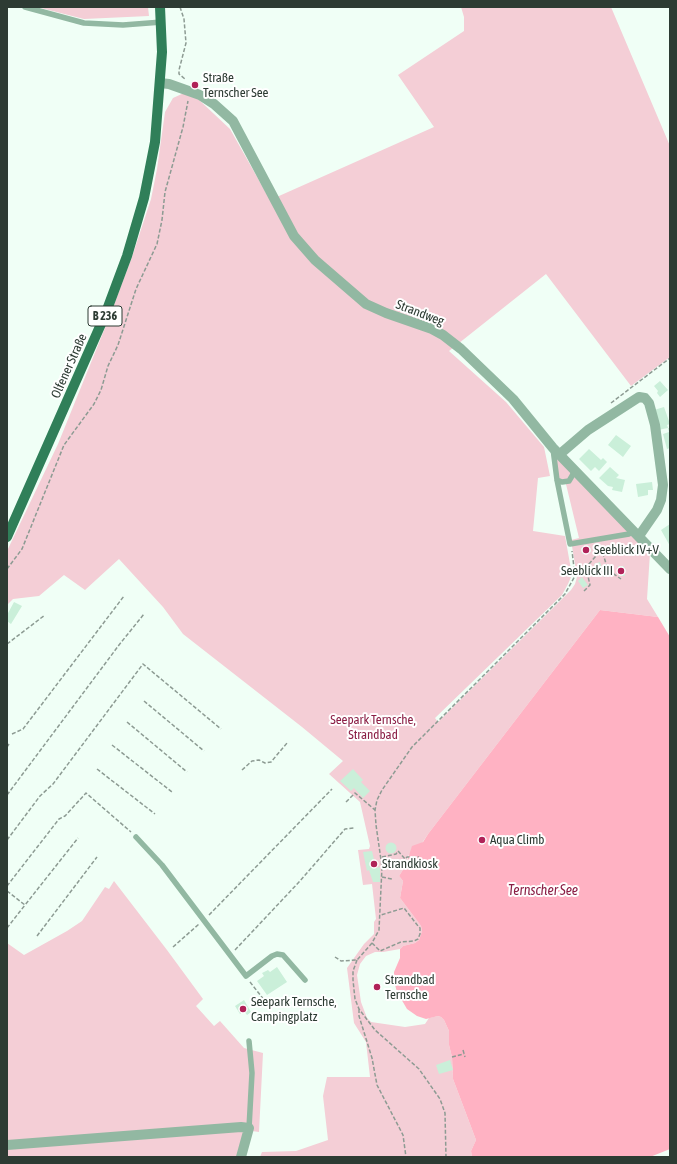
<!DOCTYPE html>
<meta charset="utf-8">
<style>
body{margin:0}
#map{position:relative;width:677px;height:1164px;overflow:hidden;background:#f0fff6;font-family:"Asap Condensed",sans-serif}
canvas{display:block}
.frame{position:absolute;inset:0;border:8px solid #2d3b33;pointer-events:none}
</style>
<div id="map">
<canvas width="677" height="1164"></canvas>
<div class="frame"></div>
</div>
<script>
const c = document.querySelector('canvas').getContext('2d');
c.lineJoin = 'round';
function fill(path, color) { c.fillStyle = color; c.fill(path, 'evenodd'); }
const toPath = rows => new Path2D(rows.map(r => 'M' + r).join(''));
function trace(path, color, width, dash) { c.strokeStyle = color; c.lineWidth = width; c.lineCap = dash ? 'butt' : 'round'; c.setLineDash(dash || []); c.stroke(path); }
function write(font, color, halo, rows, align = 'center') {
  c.font = font + ' "Asap Condensed",sans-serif'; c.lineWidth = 4; c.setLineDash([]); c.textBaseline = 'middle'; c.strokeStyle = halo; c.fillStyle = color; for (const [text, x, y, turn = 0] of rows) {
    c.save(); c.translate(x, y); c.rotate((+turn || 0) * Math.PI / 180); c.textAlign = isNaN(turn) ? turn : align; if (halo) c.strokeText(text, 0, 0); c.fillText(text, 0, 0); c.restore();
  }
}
fill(toPath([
 [37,7,148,7,149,16,84,19],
 [461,7,611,7,670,146,670,357,631,386,546,274,449,351,506,402,544,447,550,476,538,478,533,531,565,536,572,575,568,584,562,595,435,718,438,722,571,590,575,584,577,577,571,540,579,538,565,480,559,479,556,460,557,458,650,553,647,599,658,617,600,610,428,834,422,843,408,856,406,865,399,876,403,881,400,898,421,926,422,931,419,940,415,943,403,946,400,949,383,952,375,952,366,956,360,964,357,975,361,1002,367,1018,371,1022,405,1027,425,1024,429,1018,438,1016,441,1017,444,1020,449,1031,449,1045,452,1057,453,1079,476,1140,471,1151,472,1157,260,1157,262,1152,296,1151,328,1140,323,1096,327,1077,370,1077,366,1042,354,1023,347,968,364,944,374,934,374,922,376,919,372,884,363,885,358,850,369,849,370,846,360,802,329,774,343,761,302,727,183,634,163,607,119,559,85,590,64,575,39,596,13,599,7,605,7,551,58,444,109,318,132,257,151,199,157,169,165,112,173,98,184,93,197,98,230,129,270,200,434,127,398,75,464,31,464,17],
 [114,881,167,950,203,999,196,1006,214,1026,220,1021,244,1048,263,1053,259,1132,252,1131,244,1157,7,1157,7,943,24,955,67,931,82,921,105,887,109,889]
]), '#f4ced6');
fill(toPath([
 [600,610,658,617,670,637,670,1149,650,1157,472,1157,471,1151,476,1140,453,1079,452,1057,449,1045,449,1031,444,1020,441,1017,438,1016,426,1019,417,1016,407,1009,397,992,394,981,394,972,400,958,400,949,403,946,415,943,419,940,422,931,421,926,400,898,403,881,399,876,406,865,412,846,423,842,428,834]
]), '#ffb2c3');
fill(toPath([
 [660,381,668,390,660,397,657,393,658,391,654,386],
 [664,407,670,424,667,425,668,428,658,430,654,410],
 [668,428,670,428,670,448,667,449,663,434,669,432],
 [616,435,631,446,623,457,608,445],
 [589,449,601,460,603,458,607,462,599,471,595,467,591,471,579,459],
 [610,467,619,475,616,478,625,480,622,492,612,490,613,487,608,486,599,478],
 [652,482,653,490,648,490,648,495,638,497,636,484],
 [670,524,670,546,661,530],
 [590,546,591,552,582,554,581,548],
 [600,562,603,571,598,573,594,564],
 [618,566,624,566,625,576,619,576],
 [582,577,588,585,583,588,578,581],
 [14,602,22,606,11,624,7,621,7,615],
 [353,769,363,780,361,782,370,791,363,798,354,788,351,791,340,781],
 '385.5 848a5.5 5.5 0 1 1 11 0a5.5 5.5 0 1 1-11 0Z',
 [372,851,376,868,380,867,380,882,373,882,369,870,367,871,363,852],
 [277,967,287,982,267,995,257,981,264,976,262,973,268,970,270,972],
 [244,1000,251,1012,247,1015,244,1011,240,1014,235,1006],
 [450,1060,453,1070,439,1074,436,1065]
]), '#caefd9');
trace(toPath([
 [180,7,184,19,186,43,179,70,179,74,185,79],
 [611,403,670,358],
 [601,547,607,567,611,572,621,579],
 [7,569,22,549,64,445,94,404,101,390,108,366,118,345,136,289,157,244,162,220,165,192,183,127,188,101],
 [604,577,607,567],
 [584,591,590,585,587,572,589,564,601,550],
 [7,644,45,615],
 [144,701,204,751],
 [127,722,187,772],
 [12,734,23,729,124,596],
 [112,745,172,792],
 [7,747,9,744],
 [97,769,155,814],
 [242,770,252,761,259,760,265,763,271,762,287,743],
 [7,795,119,645,144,614],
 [346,802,355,793,375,810],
 [7,840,40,796,53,784,143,664,221,729],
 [382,857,396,854,398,851,405,859,407,857,419,857],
 [382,877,392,879],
 [7,886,59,819,65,816,86,793,131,832],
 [7,891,25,905,78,838],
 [209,915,332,789],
 [7,928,25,905],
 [37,936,97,857],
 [372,943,380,951,401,942,414,941,418,939,420,934,420,928,418,926,404,908,381,915],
 [173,947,199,924],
 [235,950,300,881,345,829,354,828],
 [335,957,341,961,357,960,372,943,379,930,382,867,376,825,375,810,377,800,382,790,412,747,565,594,575,576,572,551],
 [357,960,353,971,353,980,355,999,359,1009,375,1030,419,1069,440,1099,445,1113,446,1157],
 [250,982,272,1010],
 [359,1009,359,1016,372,1058,377,1085,403,1135,406,1157],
 [463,1050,465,1057],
 [452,1057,464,1054]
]), '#8d9b93', 1.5, [4, 2]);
trace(toPath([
 [25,7,84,23,123,25,162,22],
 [553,449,557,480,570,544,629,534,634,531],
 [557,480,562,482,569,481,572,476,575,469],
 [136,837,162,865,246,976,272,956,277,954,283,955,305,980],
 [249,1128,252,1073,249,1041]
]), '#92b8a2', 5.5);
trace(toPath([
 [160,83,169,84,200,95,214,104,233,121,294,236,315,260,366,304,386,313,432,329,443,335,461,349,513,399,553,448,670,569],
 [560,454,588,430,639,397,645,398,649,403,655,425,663,485,661,500,657,510,639,536],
 [7,1145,241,1127,249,1128,241,1157]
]), '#92b8a2', 10);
trace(toPath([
 [7,537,105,315,127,256,144,198,155,142,162,52,160,7]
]), '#307f59', 10);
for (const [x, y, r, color] of [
 [195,85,4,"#b02258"],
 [586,550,4,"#b02258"],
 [621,571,4,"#b02258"],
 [482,840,4,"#b02258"],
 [374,864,4,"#b02258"],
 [377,987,4,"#b02258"],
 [243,1009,4,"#b02258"]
]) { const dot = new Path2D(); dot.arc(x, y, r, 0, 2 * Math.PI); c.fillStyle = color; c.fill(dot); trace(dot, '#fff', 1.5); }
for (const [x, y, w] of [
 [105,316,34]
]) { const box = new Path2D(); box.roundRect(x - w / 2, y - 10, w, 20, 3); c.fillStyle = '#fff'; c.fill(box); trace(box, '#2d3b33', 1); }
write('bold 12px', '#2d3b33', null, [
 ["B 236",105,316]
]);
write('13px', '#2d3b33', '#fff', [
 ["Straße",203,78],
 ["Ternscher See",203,93],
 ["Seeblick IV+V",594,550],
 ["Seeblick III",613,571,"right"],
 ["Aqua Climb",490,840],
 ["Strandkiosk",382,864],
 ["Strandbad",385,980],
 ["Ternsche",385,995],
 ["Seepark Ternsche,",251,1002],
 ["Campingplatz",251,1017]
], 'left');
write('13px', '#2d3b33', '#fff', [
 ["Strandweg",420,313,21],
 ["Olfener Straße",69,366,-66]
]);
write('13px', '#8b1f46', '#fff', [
 ["Seepark Ternsche,",373,720],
 ["Strandbad",373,735]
]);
write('italic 14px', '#8a1e45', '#fff', [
 ["Ternscher See",543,891]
]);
</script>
